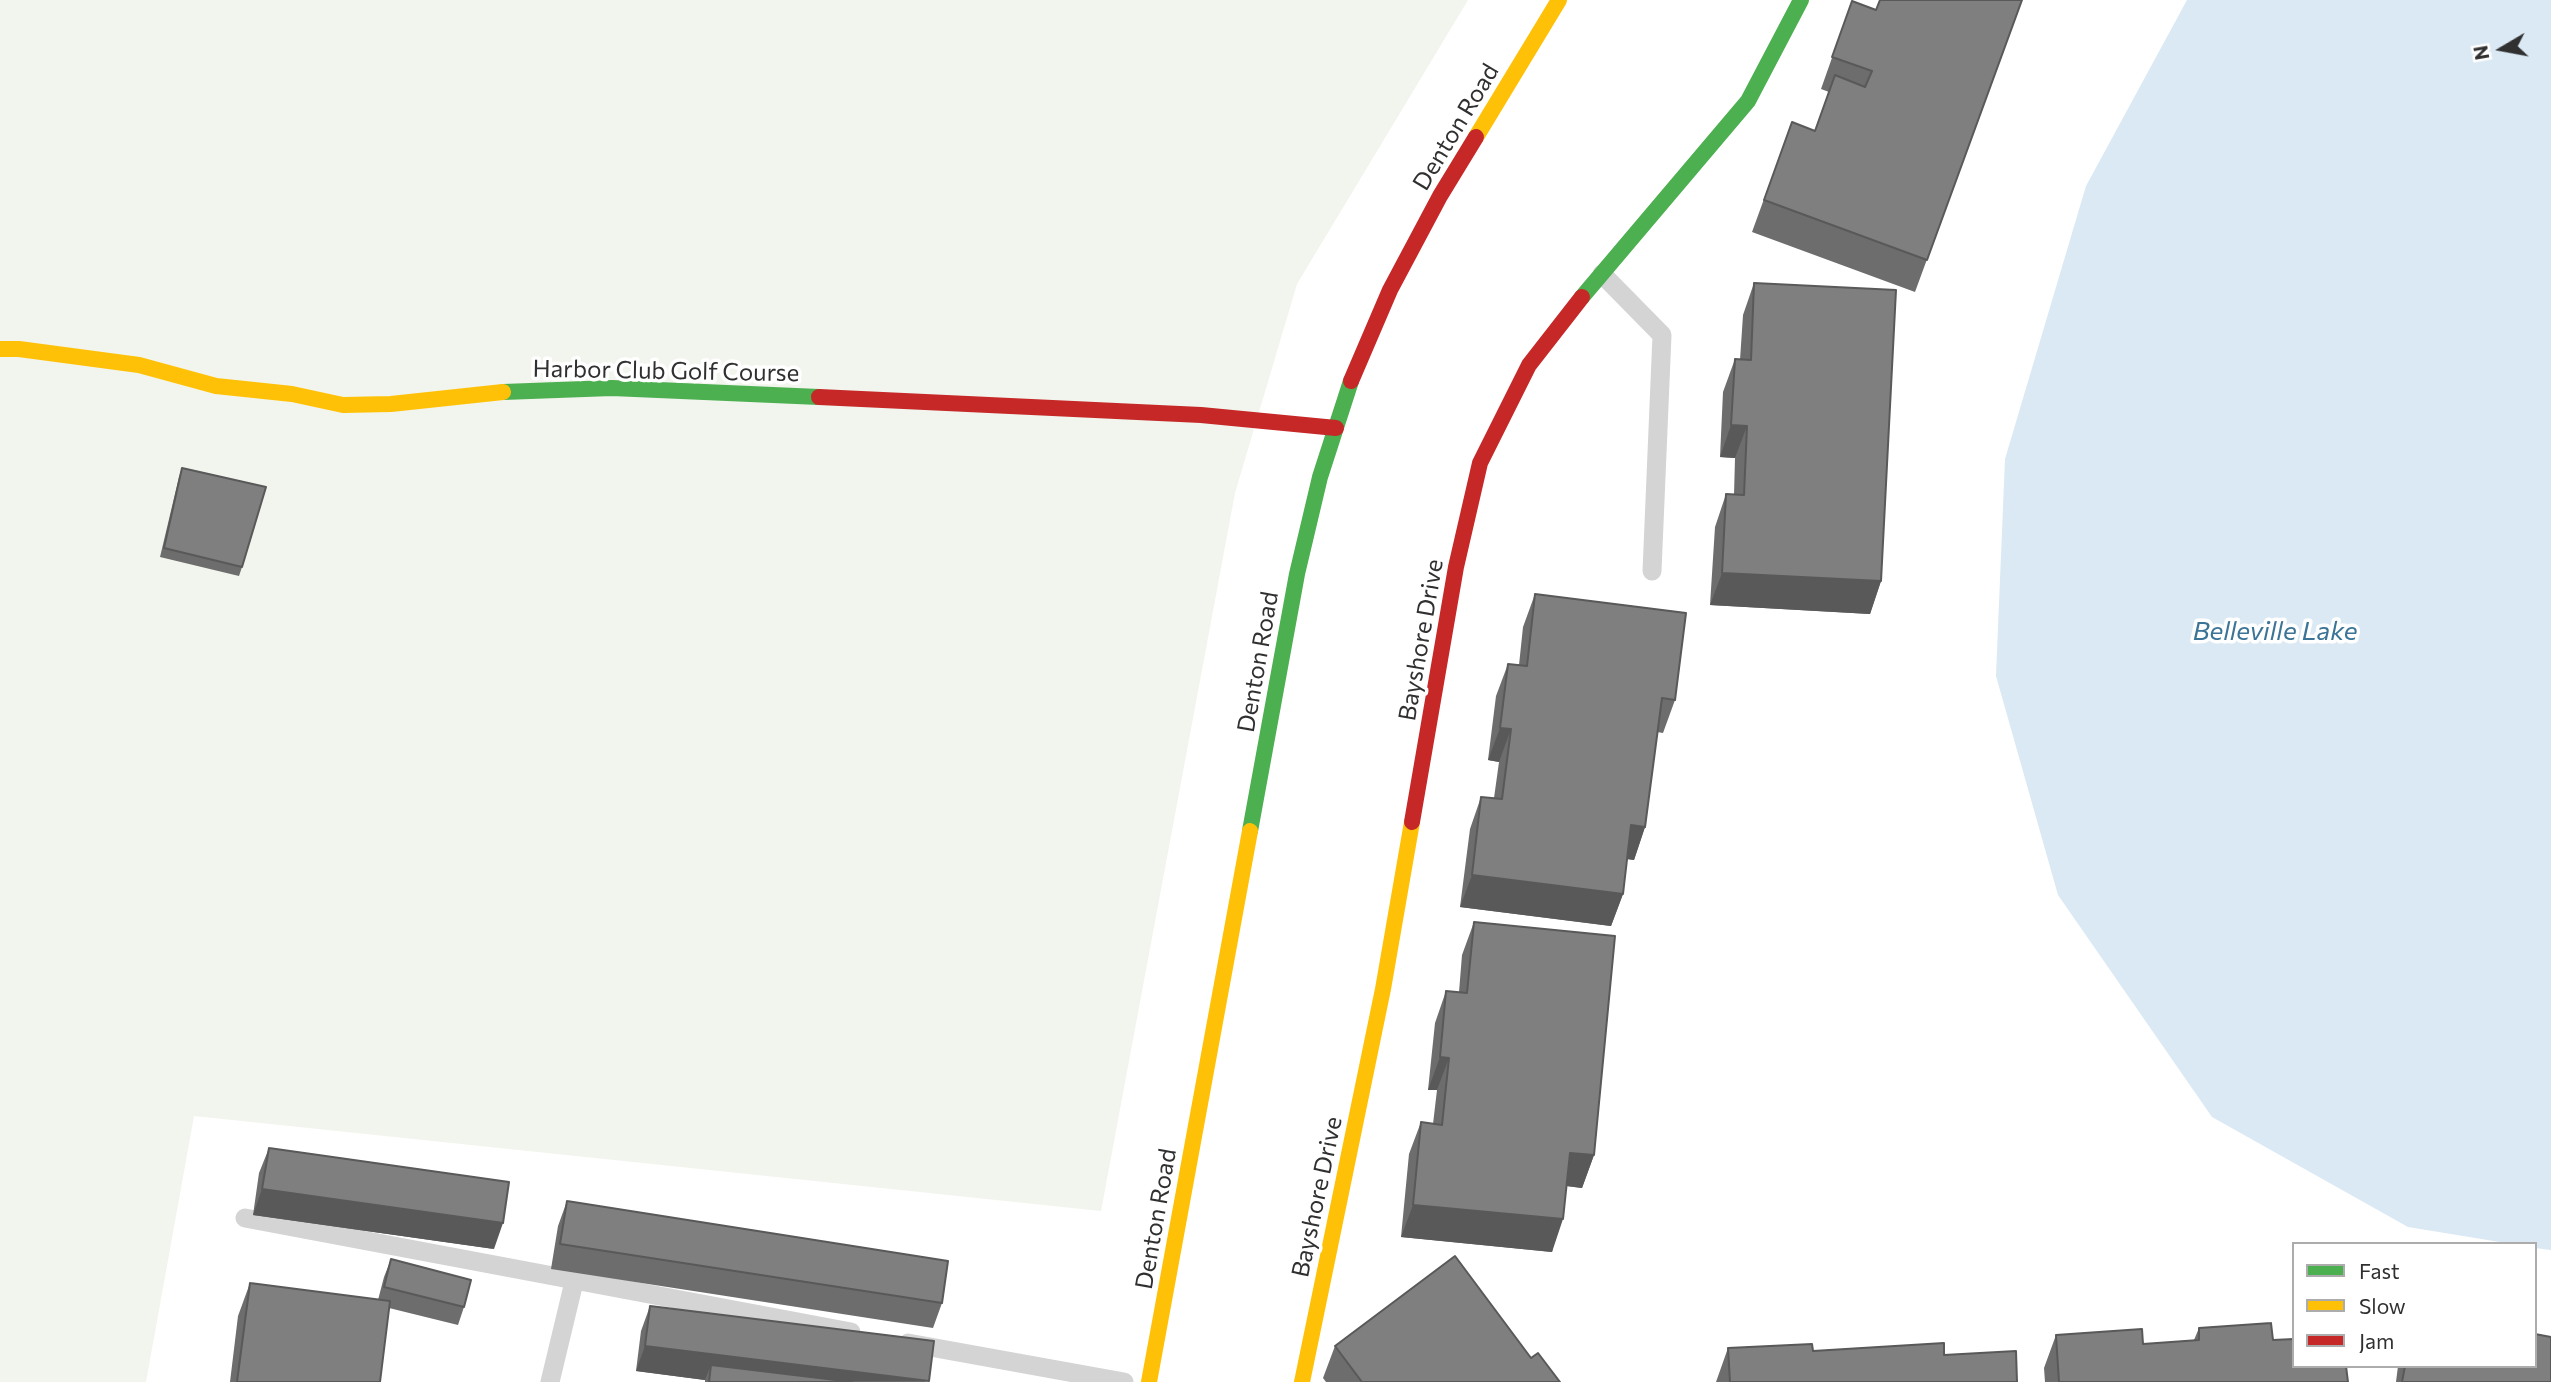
<!DOCTYPE html>
<style>
body{margin:0}
#map{position:relative;width:2551px;height:1382px;overflow:hidden;background:#fff;font-family:Commissioner,sans-serif}
canvas{display:block}
.legend{position:absolute;left:2292px;top:1242px;width:245px;height:126px;box-sizing:border-box;background:#fff;border:2px solid #acacac;margin:0;padding:9px 12px;list-style:none;font-size:21px;color:#303030}
.legend li{display:flex;align-items:center;gap:14px;height:35px}
.legend b{width:35px;border:2px solid #acacac}
.north{position:absolute;left:2467px;top:14px;width:70px;height:70px;-webkit-text-stroke:5px #fff;paint-order:stroke;rotate:260deg;font-size:19px;font-weight:700;line-height:28px;text-align:center;color:#303030}
.north::after{content:'';display:block;margin:auto;width:24px;height:32px;background:#303030;clip-path:polygon(50% 0,100% 100%,50% 72%,0 100%)}
</style>
<div id="map">
<canvas width="2551" height="1382"></canvas>
<ul class="legend">
<li><b style="height:9px;background:#4caf50"></b>Fast</li>
<li><b style="height:9px;background:#ffc107"></b>Slow</li>
<li><b style="height:9px;background:#c62828"></b>Jam</li>
</ul>
<div class="north">N</div>
</div>
<script>
const c = document.querySelector('canvas').getContext('2d');
c.lineJoin = 'round';
function fill(path, color) { c.fillStyle = color; c.fill(path, 'evenodd'); }
const toPath = rows => new Path2D(rows.map(r => 'M' + r).join(''));
function trace(path, color, width, dash) { c.strokeStyle = color; c.lineWidth = width; c.lineCap = dash ? 'butt' : 'round'; c.setLineDash(dash || []); c.stroke(path); }
function write(font, color, halo, rows, align = 'center') {
  c.font = font + ' Commissioner,sans-serif'; c.lineWidth = 7; c.setLineDash([]); c.textBaseline = 'middle'; c.strokeStyle = halo; c.fillStyle = color; for (const [text, x, y, turn = 0] of rows) {
    c.save(); c.translate(x, y); c.rotate((+turn || 0) * Math.PI / 180); c.textAlign = isNaN(turn) ? turn : align; if (halo) c.strokeText(text, 0, 0); c.fillText(text, 0, 0); c.restore();
  }
}
fill(toPath([
 [0,0,1468,0,1297,284,1235,493,1101,1211,194,1116,146,1382,0,1382]
]), '#f2f5ed');
fill(toPath([
 [2187,0,2551,0,2551,1250,2535,1248,2535,1244,2512,1244,2408,1227,2212,1117,2058,895,1996,676,2005,459,2086,186]
]), '#dae9f3');
trace(toPath([
 [1602,274,1662,335,1652,571],
 [245,1218,851,1332],
 [908,1343,1124,1382],
 [550,1382,574,1282]
]), '#d4d4d4', 19);
trace(toPath([
 [1582,297,1748,101,1801,0],
 [503,392,612,388,819,397],
 [1250,831,1297,574,1320,477,1351,381]
]), '#4caf50', 16);
trace(toPath([
 [1476,137,1559,0],
 [0,349,19,349,139,365,216,386,292,394,343,405,391,404,503,392],
 [1149,1382,1250,831],
 [1302,1382,1383,989,1412,822]
]), '#ffc107', 16);
trace(toPath([
 [1351,381,1390,290,1440,196,1476,137],
 [819,397,1201,415,1336,428],
 [1412,822,1456,567,1480,463,1529,365,1582,297]
]), '#c62828', 16);
fill(toPath([
 [2022,0,1915,292,1752,232,1792,122,1815,131,1829,92,1821,89,1852,1,1876,10],
 [1754,283,1881,581,1870,614,1710,605,1715,527,1726,494,1734,495,1735,458,1720,457,1723,392,1735,359,1740,360,1743,315],
 [182,468,242,567,239,576,160,557,179,477],
 [1535,594,1675,700,1663,733,1657,732,1645,827,1634,860,1627,859,1623,894,1611,926,1460,907,1470,829,1481,797,1494,798,1499,762,1488,760,1496,696,1508,664,1519,665,1523,627],
 [1474,922,1594,1155,1582,1188,1567,1186,1552,1252,1401,1237,1409,1154,1421,1122,1433,1124,1437,1090,1428,1090,1435,1023,1446,991,1459,992,1462,955],
 [269,1148,494,1249,253,1215,259,1173],
 [567,1201,942,1303,933,1328,551,1269,558,1226],
 [391,1259,464,1307,458,1325,389,1308,380,1382,230,1382,238,1316,250,1283,378,1300,384,1277],
 [650,1306,928,1382,705,1382,705,1380,636,1371,641,1331],
 [2199,1328,2273,1340,2348,1382,2045,1382,2044,1368,2056,1335,2143,1344,2194,1340],
 [1335,1346,1531,1358,1560,1382,1326,1382,1323,1378],
 [1728,1348,1944,1355,2017,1382,1716,1382],
 [2398,1366,2535,1366,2551,1382,2396,1382]
]), '#6d6d6d');
fill(toPath([
 [1731,425,1747,426,1735,458,1720,457],
 [1722,573,1881,581,1870,614,1710,605],
 [1500,728,1511,729,1499,762,1488,760],
 [1631,825,1645,827,1634,860,1620,858],
 [1472,875,1623,894,1611,926,1460,907],
 [1440,1057,1449,1058,1437,1090,1428,1090],
 [1570,1153,1594,1155,1582,1188,1558,1185],
 [262,1189,503,1223,494,1249,253,1215],
 [1413,1205,1563,1219,1552,1252,1401,1237],
 [645,1346,929,1381,723,1382,711,1365,705,1380,636,1371]
]), '#595959');
const building = toPath([
 [1880,0,2022,0,1927,260,1764,200,1792,122,1815,131,1835,75,1865,87,1872,71,1832,57,1852,1,1876,10,1880,0],
 [1754,283,1896,290,1881,581,1722,573,1726,494,1744,495,1747,426,1731,425,1735,359,1751,360,1754,283],
 [182,468,266,487,242,567,164,548,182,468],
 [1535,594,1686,613,1675,700,1662,698,1645,827,1631,825,1623,894,1472,875,1481,797,1502,799,1511,729,1500,728,1508,664,1527,666,1535,594],
 [1474,922,1615,936,1594,1155,1570,1153,1563,1219,1413,1205,1421,1122,1442,1125,1449,1058,1440,1057,1446,991,1467,993,1474,922],
 [269,1148,509,1182,503,1223,262,1189,269,1148],
 [567,1201,948,1261,942,1303,560,1244,567,1201],
 [1455,1256,1531,1358,1538,1353,1560,1382,1362,1382,1335,1346,1455,1256],
 [391,1259,471,1280,464,1307,384,1287,391,1259],
 [250,1283,390,1301,380,1382,237,1382,250,1283],
 [650,1306,934,1341,929,1381,645,1346,650,1306],
 [2271,1323,2273,1340,2294,1339,2294,1366,2346,1366,2348,1382,2059,1382,2056,1335,2142,1329,2143,1344,2199,1340,2199,1328,2271,1323],
 [2535,1334,2551,1337,2551,1382,2402,1382,2405,1366,2535,1366,2535,1334],
 [1944,1343,1944,1355,2016,1351,2017,1382,1730,1382,1728,1348,1812,1344,1813,1351,1944,1343],
 [711,1365,852,1382,709,1382,711,1365]
]);
fill(building, '#7f7f7f');
trace(building, '#595959', 2);
write('24px', '#303030', '#fff', [
 ["Denton Road",1456,127,-59],
 ["Harbor Club Golf Course",666,371,1],
 ["Bayshore Drive",1421,640,-80],
 ["Denton Road",1258,662,-80],
 ["Bayshore Drive",1317,1197,-78],
 ["Denton Road",1156,1219,-80]
]);
write('italic 26px', '#3b7496', '#fff', [
 ["Belleville Lake",2275,631]
]);
</script>
